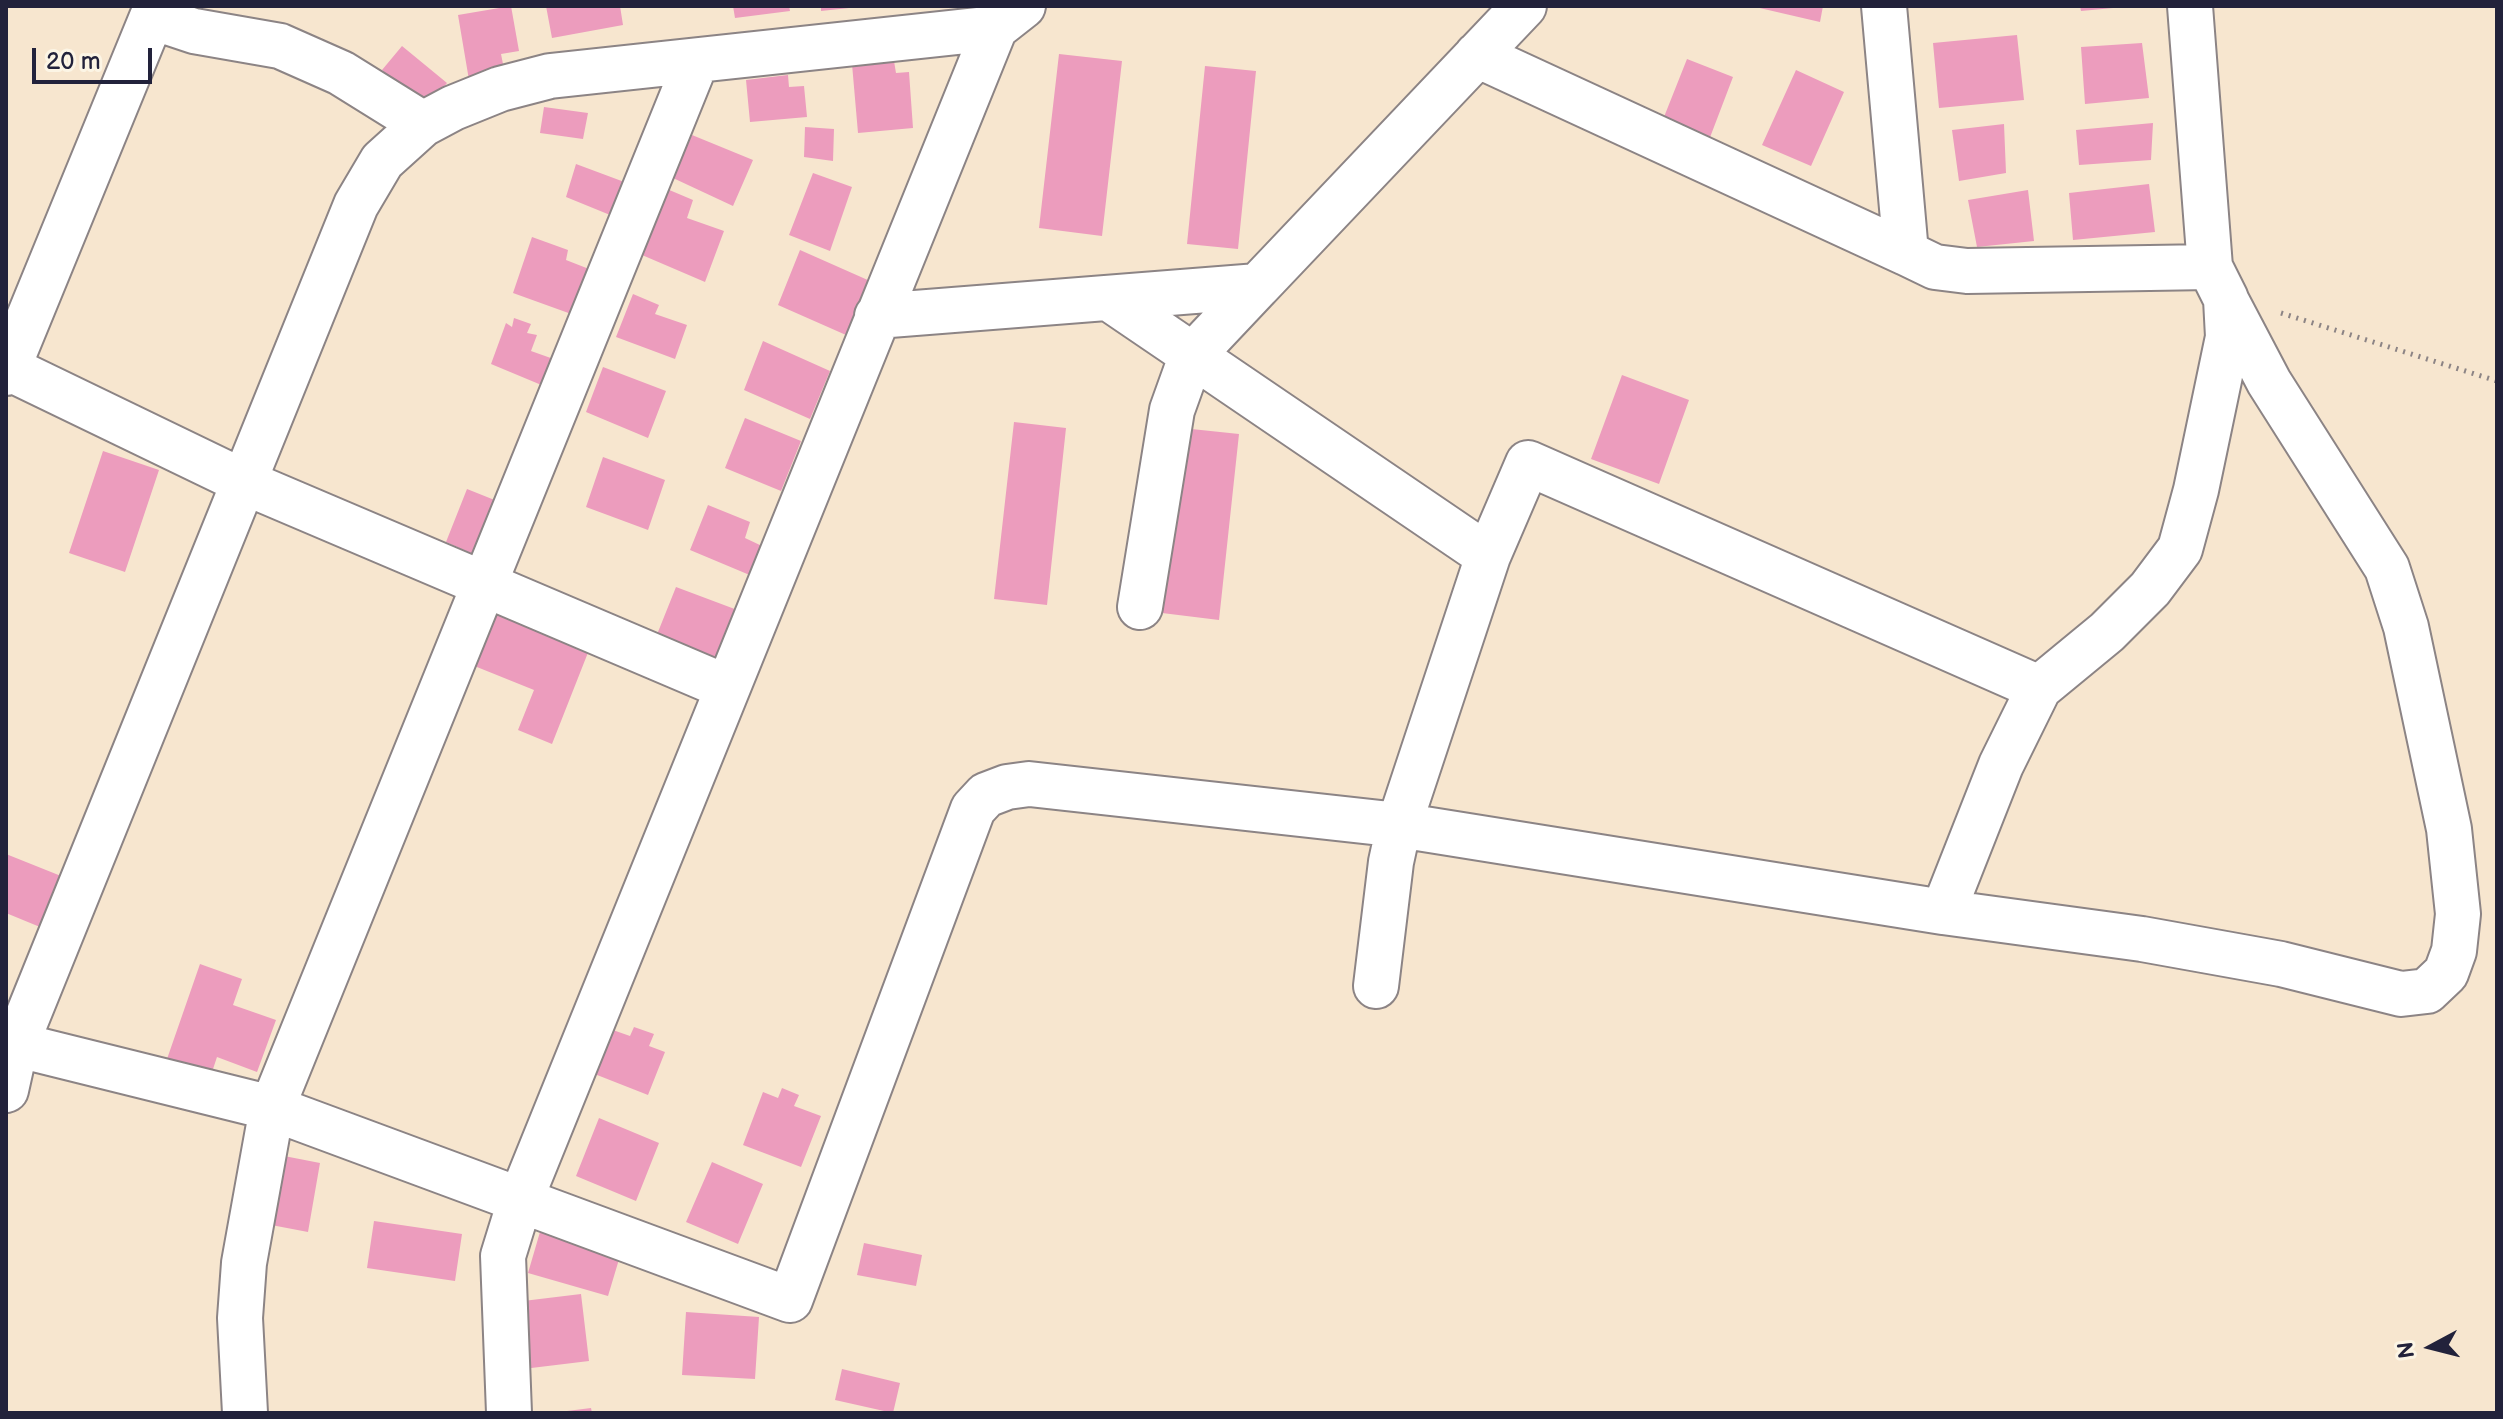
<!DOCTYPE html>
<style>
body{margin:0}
#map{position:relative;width:2503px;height:1419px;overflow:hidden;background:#f7e6cf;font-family:"Balsamiq Sans",sans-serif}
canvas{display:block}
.frame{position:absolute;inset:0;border:8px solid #22223b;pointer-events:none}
.north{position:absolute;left:2391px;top:1307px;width:80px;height:80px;-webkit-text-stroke:6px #fcf5e5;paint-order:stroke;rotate:263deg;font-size:22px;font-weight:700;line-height:32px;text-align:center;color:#22223b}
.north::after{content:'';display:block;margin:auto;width:28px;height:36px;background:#22223b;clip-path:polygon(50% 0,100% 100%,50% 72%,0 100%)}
.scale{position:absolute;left:32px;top:48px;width:120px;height:36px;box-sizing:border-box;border:4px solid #22223b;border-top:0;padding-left:10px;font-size:24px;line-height:28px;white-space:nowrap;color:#22223b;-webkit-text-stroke:6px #fcf5e5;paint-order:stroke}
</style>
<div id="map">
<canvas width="2503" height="1419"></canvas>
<div class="frame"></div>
<div class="north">N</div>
<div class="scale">20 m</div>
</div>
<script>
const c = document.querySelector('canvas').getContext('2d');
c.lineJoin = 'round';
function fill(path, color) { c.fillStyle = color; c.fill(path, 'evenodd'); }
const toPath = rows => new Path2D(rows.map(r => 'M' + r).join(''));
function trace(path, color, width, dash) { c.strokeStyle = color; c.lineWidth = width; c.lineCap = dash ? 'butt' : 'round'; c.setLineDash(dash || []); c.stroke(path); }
fill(toPath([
 [511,6,519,51,501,54,505,74,469,80,458,15],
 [546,6,620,6,623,25,552,38],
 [733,6,789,6,790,11,735,18],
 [821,6,848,6,849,8,821,11],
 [1751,6,1823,6,1820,22],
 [2080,6,2113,6,2113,8,2081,11],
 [2017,35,2024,100,1939,108,1933,43],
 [2142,43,2149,98,2085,104,2081,47],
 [402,46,447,83,427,107,382,70],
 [1059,54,1122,61,1102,236,1039,228],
 [1687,59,1733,77,1709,140,1662,122],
 [894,61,896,73,909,72,913,128,858,133,852,64],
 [1205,66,1256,71,1238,249,1187,244],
 [1796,70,1844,92,1811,166,1762,145],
 [788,75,789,87,804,86,807,117,750,122,746,80],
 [544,107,588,113,583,139,540,133],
 [2153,123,2151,160,2079,165,2076,130],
 [2004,124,2006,173,1959,181,1952,130],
 [805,127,834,129,833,161,804,157],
 [692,135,753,160,733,206,673,178],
 [576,164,627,183,615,217,566,197],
 [813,173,852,187,830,251,789,235],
 [2149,184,2155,232,2073,240,2069,193],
 [667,189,693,200,687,218,724,231,705,282,642,255],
 [2028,190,2034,241,1977,247,1968,200],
 [532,237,568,250,566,260,589,269,574,315,513,293],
 [800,250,870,281,846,335,778,305],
 [633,294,659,305,655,314,687,325,675,359,616,337],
 [514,318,531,324,527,333,537,335,531,351,562,362,551,389,491,364,506,323,512,327],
 [763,341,830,371,810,419,744,390],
 [603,367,666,391,648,438,586,412],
 [1622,375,1689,400,1659,484,1591,459],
 [745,418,801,441,781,491,725,468],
 [1014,422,1066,428,1047,605,994,599],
 [1182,428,1239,434,1219,620,1162,613],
 [103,451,159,470,125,572,69,553],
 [603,457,665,480,648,530,586,507],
 [467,489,507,505,484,559,446,542],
 [708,505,750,522,745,538,762,546,752,576,690,550],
 [676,587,740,611,718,664,656,637],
 [488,609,589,650,552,744,518,730,534,690,467,663],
 [6,854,61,876,40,927,6,913],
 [200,964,242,979,233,1005,276,1020,257,1072,217,1057,211,1075,167,1059],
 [634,1027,654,1034,649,1046,665,1052,648,1095,592,1073,610,1029,630,1036],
 [782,1088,799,1095,794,1106,821,1116,801,1167,743,1145,763,1092,778,1098],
 [599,1118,659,1143,636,1201,576,1176],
 [279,1155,320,1163,308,1232,266,1224],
 [712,1162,763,1184,738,1244,686,1222],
 [374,1221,462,1234,455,1281,367,1268],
 [540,1232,620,1256,608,1296,528,1273],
 [864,1243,922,1255,916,1286,857,1275],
 [581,1294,589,1361,523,1369,515,1302],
 [686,1312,759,1317,755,1379,682,1375],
 [842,1369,900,1383,893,1413,835,1400],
 [591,1408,592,1413,567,1413,567,1411]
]), '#ec9cbd');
const minor = toPath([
 [1884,6,1906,253,1935,267,1967,271,2210,267],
 [1477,55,1906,253],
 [1110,299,1488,556],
 [877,316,1258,286,1524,6],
 [6,367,244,482,726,687],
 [6,373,152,17,194,31,280,46,341,73,423,124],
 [1140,607,1172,410,1191,357,1258,286],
 [1943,912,2142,939,2281,964,2401,994,2427,991,2446,973,2454,951,2458,914,2449,829,2406,627,2387,568,2269,382,2228,304],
 [1376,986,1391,862,1399,825,1488,556,1528,463,2039,688],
 [6,1042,272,1108,790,1300,973,809,986,795,1007,787,1029,784,1399,825,1943,912,2001,765,2039,688,2107,632,2150,589,2180,549,2196,490,2228,337,2226,299,2210,267,2190,6],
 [6,1090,16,1045,356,205,382,161,423,124,453,108,500,89,550,76,995,28],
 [245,1413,240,1318,244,1263,272,1108,696,62],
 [509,1413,503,1256,520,1201,995,28,1023,6]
]);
trace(minor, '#8c8485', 48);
trace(toPath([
 [2281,313,2497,381]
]), '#8c8485', 5, [2, 6]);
trace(minor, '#fff', 44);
</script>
